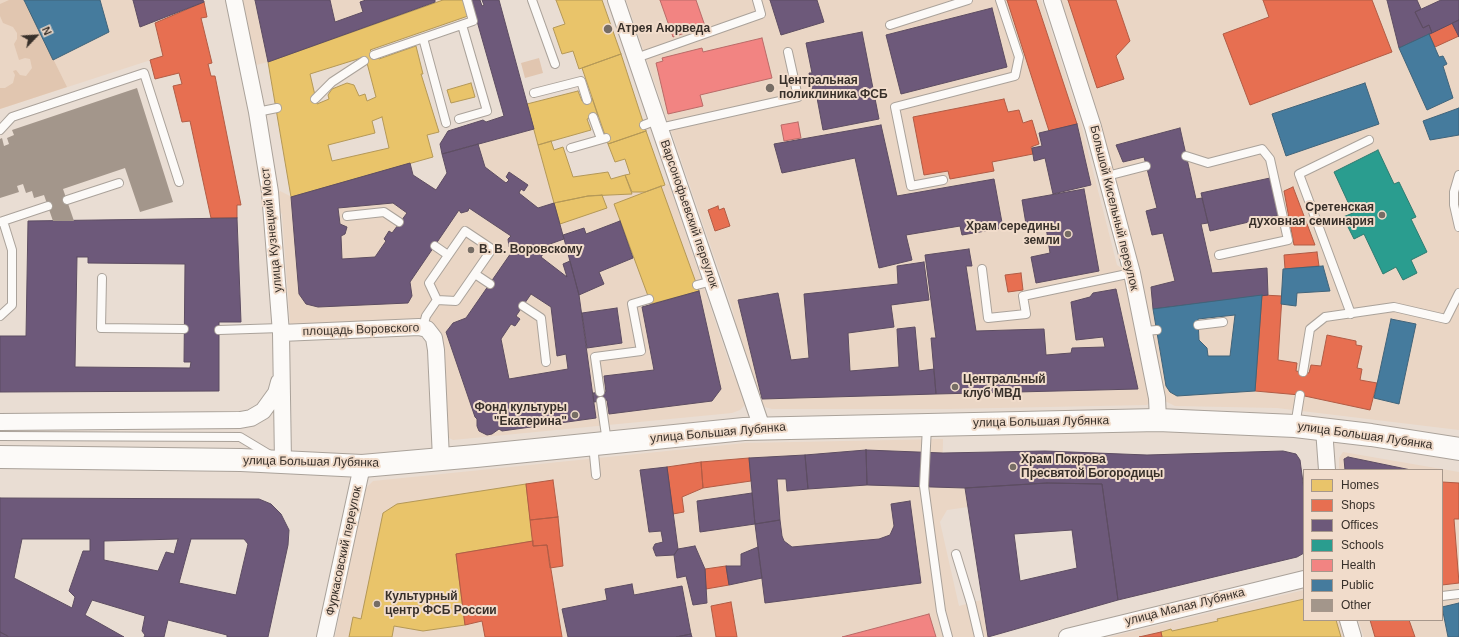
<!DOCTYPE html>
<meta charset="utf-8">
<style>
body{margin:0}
#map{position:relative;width:1459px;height:637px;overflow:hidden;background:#e9ddd3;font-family:Helvetica,sans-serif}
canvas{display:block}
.legend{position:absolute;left:1303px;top:469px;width:140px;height:152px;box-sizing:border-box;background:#f1dccb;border:1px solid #a7978b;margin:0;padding:5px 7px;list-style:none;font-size:12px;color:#38302a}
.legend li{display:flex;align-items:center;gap:8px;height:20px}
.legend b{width:20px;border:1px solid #a7978b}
.north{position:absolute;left:16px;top:16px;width:40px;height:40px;-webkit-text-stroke:3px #f1dccb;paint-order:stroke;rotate:65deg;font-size:11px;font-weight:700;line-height:16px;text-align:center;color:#38302a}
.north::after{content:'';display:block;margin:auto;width:14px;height:18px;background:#38302a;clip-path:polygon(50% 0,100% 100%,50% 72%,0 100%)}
</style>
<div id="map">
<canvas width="1459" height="637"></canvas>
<ul class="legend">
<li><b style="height:11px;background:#e9c46a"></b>Homes</li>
<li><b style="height:11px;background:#e76f51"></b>Shops</li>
<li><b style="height:11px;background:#6d597a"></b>Offices</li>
<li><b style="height:11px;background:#2a9d8f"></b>Schools</li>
<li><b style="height:11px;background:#f28482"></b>Health</li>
<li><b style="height:11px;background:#457b9d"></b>Public</li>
<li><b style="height:11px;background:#a3968b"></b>Other</li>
</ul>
<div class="north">N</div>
</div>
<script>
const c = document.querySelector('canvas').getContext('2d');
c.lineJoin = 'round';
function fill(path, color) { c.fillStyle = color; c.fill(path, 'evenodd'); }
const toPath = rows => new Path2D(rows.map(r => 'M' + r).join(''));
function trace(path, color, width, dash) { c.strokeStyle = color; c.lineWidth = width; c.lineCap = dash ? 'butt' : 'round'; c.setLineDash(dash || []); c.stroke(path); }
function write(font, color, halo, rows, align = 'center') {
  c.font = font + ' Helvetica,sans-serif'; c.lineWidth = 4; c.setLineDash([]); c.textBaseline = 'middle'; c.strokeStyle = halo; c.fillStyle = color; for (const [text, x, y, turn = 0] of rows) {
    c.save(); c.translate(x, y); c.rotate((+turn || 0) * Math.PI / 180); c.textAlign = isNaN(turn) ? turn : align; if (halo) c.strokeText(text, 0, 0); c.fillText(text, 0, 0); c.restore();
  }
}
fill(toPath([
 [0,0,203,0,204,2,155,23,163,56,0,109],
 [239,0,443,0,268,62,252,66],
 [626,0,1041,0,1081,124,1117,265,1126,271,1151,400,1149,403,1147,405,947,409,772,409,765,407,761,403,741,349,733,311],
 [1059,0,1459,0,1459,430,1277,408,1175,406,1165,401,1163,397,1132,244,1119,188],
 [534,129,554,203,588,196,632,194,632,192,645,192,669,184,733,374,740,378,746,401,744,406,740,410,732,413,453,440,447,437,438,335,292,326,290,323,282,214,275,207,274,197,280,191,292,197,410,163,413,175,436,189,447,173,478,144],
 [943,439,942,487,965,488,968,507,947,510,940,522,959,606,981,600,988,637,335,637,364,490,373,481,745,443],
 [1343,452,1459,472,1459,637,1364,637,1358,620,1442,620,1442,470,1339,470,1339,458],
 [1304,590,1304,620,1342,620,1347,637,1110,637]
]), '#ead6c5');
fill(toPath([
 [9,0,24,0,67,87,0,109,0,88,5,88,13,83,15,75,13,71,16,70,20,75,26,76,32,68,30,59,25,58,19,60,14,44,17,39,17,33,13,27,3,23,0,16,0,4],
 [539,58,543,73,525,78,521,63]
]), '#e1c6b0');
const homes = toPath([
 [443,0,463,0,468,16,370,50,379,59,416,46,423,74,421,74,439,132,427,135,433,157,291,197,268,62,443,0],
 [361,58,367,63,376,97,367,101,365,94,359,96,354,85,347,83,332,89,328,95,329,99,317,104,310,74,361,58],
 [382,117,389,148,332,161,328,145,375,133,372,121,382,117],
 [556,0,602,0,621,54,579,69,573,51,562,54,553,28,565,24,556,0],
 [621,54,646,131,608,144,582,68,621,54],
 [471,83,475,97,451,103,447,90,471,83],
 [578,91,582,101,592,98,598,116,587,119,591,130,538,145,527,104,578,91],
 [646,131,665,185,645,192,632,192,625,175,630,174,625,159,615,162,608,144,646,131],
 [551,141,554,150,563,147,573,177,608,172,611,179,625,175,632,194,588,196,554,203,538,145,551,141],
 [661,186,699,291,651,304,614,204,661,186],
 [602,195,607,208,560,224,554,203,588,196,602,195],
 [526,484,533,541,456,554,465,625,423,631,394,626,392,637,349,637,353,617,361,619,383,513,397,504,526,484],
 [1304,599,1304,620,1336,620,1341,637,1162,637,1161,632,1171,629,1172,631,1218,621,1217,619,1304,599]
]);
fill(homes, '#e9c46a');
trace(homes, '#b49857', 1);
const shops = toPath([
 [1007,0,1036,0,1077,124,1049,131,1007,0],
 [1068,0,1116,0,1130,41,1116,56,1124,79,1097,88,1068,0],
 [1263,0,1372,0,1392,52,1250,105,1223,34,1269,17,1263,0],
 [204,2,207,17,201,18,212,63,208,64,211,76,215,76,241,205,237,205,237,218,211,218,190,121,182,122,173,86,182,84,179,73,155,79,150,60,163,56,155,23,204,2],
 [1452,23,1459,36,1435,47,1429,34,1452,23],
 [1004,99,1008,112,1019,110,1023,123,1032,120,1039,144,1031,147,1033,154,992,162,994,171,950,179,948,171,924,175,913,117,1004,99],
 [1293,187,1315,245,1294,245,1284,191,1293,187],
 [718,206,719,210,724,208,730,226,715,231,708,210,718,206],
 [1317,252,1319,266,1285,269,1284,255,1317,252],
 [1021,273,1023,290,1008,292,1005,275,1021,273],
 [1262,295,1282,296,1278,360,1297,363,1296,371,1309,373,1311,365,1321,366,1327,335,1356,341,1356,345,1362,346,1357,368,1362,369,1360,380,1377,383,1370,410,1300,395,1255,391,1262,295],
 [749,458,751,481,703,488,701,462,749,458],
 [701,462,703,488,682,497,684,512,673,514,667,467,701,462],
 [553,480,558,517,530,520,526,484,553,480],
 [1442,482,1459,483,1459,519,1454,519,1459,583,1442,585,1442,482],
 [558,517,563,566,550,568,547,545,533,546,530,520,558,517],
 [533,541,533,546,547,545,562,637,485,637,482,621,465,625,456,554,533,541],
 [726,566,729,585,706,589,705,569,726,566],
 [731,602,737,637,716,637,711,606,731,602],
 [1370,620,1409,620,1415,637,1375,637,1370,620],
 [1161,632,1162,637,1139,637,1161,632]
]);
fill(shops, '#e76f51');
trace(shops, '#b25c45', 1);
const offices = toPath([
 [133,0,203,0,204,2,140,27,133,0],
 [255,0,330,0,335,22,363,12,360,2,366,0,435,0,435,2,268,62,255,0],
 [471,0,480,0,482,6,484,5,482,0,499,0,534,129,442,154,440,144,448,131,483,120,486,122,504,116,471,0],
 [770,0,817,0,824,22,781,35,770,0],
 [1387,0,1417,0,1421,9,1415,12,1423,28,1429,25,1432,33,1399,48,1387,0],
 [1441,0,1459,0,1459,20,1432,33,1429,25,1423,28,1415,12,1441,0],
 [992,8,1007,67,901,94,886,35,992,8],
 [1459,20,1459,37,1452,23,1459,20],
 [862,32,879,119,823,130,817,98,814,99,809,73,812,73,806,43,862,32],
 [1077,124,1091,185,1053,194,1045,158,1034,161,1032,148,1042,146,1039,133,1077,124],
 [881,125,897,196,994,179,1003,228,962,235,960,226,906,235,912,260,879,268,855,158,782,173,774,144,881,125],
 [1180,128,1196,199,1202,198,1208,223,1201,224,1212,273,1267,268,1268,295,1153,309,1151,287,1175,281,1163,233,1152,235,1146,211,1157,208,1144,157,1123,162,1116,145,1180,128],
 [478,144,485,167,506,183,509,180,506,177,509,172,528,185,524,191,521,189,519,193,538,208,554,203,564,239,550,244,541,257,567,277,563,264,570,261,579,295,596,418,502,431,499,429,492,434,487,435,479,431,477,426,477,419,475,417,446,332,453,323,466,318,513,250,509,247,508,239,511,236,469,208,468,211,461,213,459,210,410,282,412,296,408,303,318,307,306,304,299,294,291,197,410,163,413,175,436,190,447,173,442,154,478,144],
 [393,203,407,213,392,233,389,231,384,239,386,241,375,257,342,259,341,236,345,234,347,227,340,224,338,208,393,203],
 [531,294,551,307,557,356,566,354,568,369,509,379,501,339,511,324,515,326,520,319,516,316,531,294],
 [1270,178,1279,215,1210,231,1201,193,1270,178],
 [1084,189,1099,271,1036,283,1031,257,1050,253,1046,227,1027,230,1022,200,1084,189],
 [237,218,241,322,219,322,219,391,0,392,0,336,26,336,28,221,237,218],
 [77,257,88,257,88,263,185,264,184,362,191,362,190,368,75,367,77,257],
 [620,221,633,258,599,272,604,284,579,295,563,235,584,228,586,234,620,221],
 [969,249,972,266,966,266,976,331,1044,329,1046,355,1071,353,1072,348,1105,347,1103,337,1076,340,1071,302,1090,297,1093,293,1116,289,1138,389,936,394,931,338,936,338,925,255,969,249],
 [924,262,929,300,891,305,894,327,848,333,850,371,899,367,897,329,915,327,919,371,934,369,936,394,762,399,738,300,778,293,791,360,809,358,804,294,898,284,897,266,924,262],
 [699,291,721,389,712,401,609,414,607,400,594,402,593,393,606,392,604,376,654,370,642,307,699,291],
 [617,308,622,343,587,348,582,313,617,308],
 [866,450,867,485,808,489,805,455,866,450],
 [866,450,943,453,1045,451,1147,455,1283,451,1296,454,1300,460,1304,490,1304,553,1297,557,1118,600,1102,484,1047,483,965,488,867,485,866,450],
 [805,455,808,489,787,491,786,479,777,479,780,520,755,524,749,458,805,455],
 [1348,457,1411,470,1345,470,1344,459,1348,457],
 [667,467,678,549,674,555,656,556,653,548,655,544,663,542,661,531,649,532,640,470,667,467],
 [1047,483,1102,484,1118,600,988,637,965,488,1047,483],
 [1072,530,1077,568,1020,581,1014,534,1072,530],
 [752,493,755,524,700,532,697,501,752,493],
 [0,498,259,499,271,504,281,514,289,530,288,545,268,637,227,637,227,635,168,620,164,637,144,637,145,635,142,631,145,616,92,600,85,615,124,637,9,637,0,632,0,498],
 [22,539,90,539,90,551,83,551,69,591,75,597,72,608,14,578,22,539],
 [178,539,174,554,166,552,158,571,104,560,104,541,178,539],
 [191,539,244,539,248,544,236,595,179,583,191,539],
 [910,501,921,583,765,603,755,524,780,520,782,536,784,541,792,547,879,539,890,535,894,526,891,504,910,501],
 [695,546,705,569,707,603,693,605,686,576,677,578,674,555,678,549,695,546],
 [758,547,762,578,729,585,726,566,741,566,741,554,758,547],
 [632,584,634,595,682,586,691,634,676,637,568,637,562,609,607,600,605,589,632,584],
 [0,632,8,636,8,637,0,637,0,632],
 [691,634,692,637,676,637,691,634]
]);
fill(offices, '#6d597a');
trace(offices, '#5d4d62', 1);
const schools = toPath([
 [1378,150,1394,184,1399,182,1416,217,1411,219,1427,252,1411,260,1417,273,1403,280,1396,267,1383,274,1364,234,1354,239,1343,217,1353,213,1334,172,1378,150]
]);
fill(schools, '#2a9d8f');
trace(schools, '#2e7c71', 1);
const health = toPath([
 [660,0,696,0,705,26,673,37,660,0],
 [762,38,772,78,700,95,703,106,668,114,656,63,663,61,662,58,702,48,703,52,762,38],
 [798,122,801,138,784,141,781,125,798,122],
 [929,614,936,637,842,637,929,614]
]);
fill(health, '#f28482');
trace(health, '#ba6b68', 1);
const public = toPath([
 [24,0,100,0,109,32,53,60,24,0],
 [1429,34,1439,57,1443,56,1447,64,1443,66,1453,98,1427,110,1399,48,1429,34],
 [1365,83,1379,124,1286,156,1272,114,1365,83],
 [1459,108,1459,135,1430,140,1423,121,1459,108],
 [1323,266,1330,291,1297,293,1296,306,1281,304,1283,269,1323,266],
 [1262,295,1255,391,1177,396,1170,392,1166,386,1153,309,1262,295],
 [1235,315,1230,356,1208,356,1207,348,1199,340,1198,319,1235,315],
 [1391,319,1416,324,1399,404,1374,398,1391,319],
 [1459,603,1459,637,1448,637,1442,607,1459,603]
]);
fill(public, '#457b9d');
trace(public, '#41647a', 1);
fill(toPath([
 [137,88,173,202,140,212,125,168,63,189,74,221,53,221,44,195,34,198,32,191,26,193,23,184,17,186,19,192,0,198,0,139,2,138,4,146,9,144,7,138,14,135,12,130]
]), '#a3968b');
const service = toPath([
 [532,0,555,64],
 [890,25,968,0],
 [423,38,446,123],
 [374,55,473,21,467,0],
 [636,58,761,14,757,0],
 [534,93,581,81,587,100],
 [315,99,332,82,364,61],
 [257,112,277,108],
 [593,117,601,139],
 [459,119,487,111,462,25],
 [644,125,657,120],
 [660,128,798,97,788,52],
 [0,130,12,117,144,73,179,182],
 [571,148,606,138],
 [1186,156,1208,163,1262,149,1270,159,1288,240,1219,255],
 [1459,175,1454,192,1454,205,1459,227],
 [1107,176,1146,166],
 [943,180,911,186,895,107,1015,76,1019,57,1000,0],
 [67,200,119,183],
 [347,216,384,212,399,222],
 [3,221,48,206],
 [0,222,3,221,12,250,12,305,0,316],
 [465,231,492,249,456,301,437,300,429,283,465,231],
 [435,246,448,255],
 [982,269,988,318,1026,314,1023,296,1132,273],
 [475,274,490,284],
 [102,278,101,328,184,329],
 [697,285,712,281],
 [523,306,541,318,546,362],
 [1351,314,1299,174,1369,140],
 [1198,325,1223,322],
 [423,327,426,316,437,300],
 [219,330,281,328],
 [1144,331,1157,330],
 [1303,372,1310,329,1325,317,1394,307,1446,319,1459,293],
 [600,392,595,357,641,351,632,304,649,299],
 [601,401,607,442],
 [927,426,924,486,941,611,948,637],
 [1295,426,1300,395],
 [0,436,240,437,270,455],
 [593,444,596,475],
 [956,554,971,603,979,637],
 [1442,596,1459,594]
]);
const minor = toPath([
 [234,0,257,112,270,192,281,333,283,462],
 [616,0,762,428],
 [1052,0,1093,127,1132,273,1157,398,1158,420],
 [281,333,419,327,427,329,434,338,436,350,441,459],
 [0,422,240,420,251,418,263,411,276,393,279,382],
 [1324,429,1327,470],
 [1348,620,1353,637],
 [325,637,362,466],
 [1067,637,1304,579]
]);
const secondary = toPath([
 [0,457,241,460,362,466,476,456,744,429,1158,420,1295,426,1371,435,1459,449]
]);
trace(service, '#aaa29a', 10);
trace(minor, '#aaa29a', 18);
trace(secondary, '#aaa29a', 24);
trace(service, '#fcfaf8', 8);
trace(minor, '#fcfaf8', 16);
trace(secondary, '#fcfaf8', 22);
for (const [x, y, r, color] of [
 [608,29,5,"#766d65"],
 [770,88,5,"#766d65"],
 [1382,215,4,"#766d65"],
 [1068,234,4,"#766d65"],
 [471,250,4,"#766d65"],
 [955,387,4,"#766d65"],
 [575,415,4,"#766d65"],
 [1013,467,4,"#766d65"],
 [377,604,4,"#766d65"]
]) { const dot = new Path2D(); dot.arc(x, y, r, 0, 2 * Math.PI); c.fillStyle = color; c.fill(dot); trace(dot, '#f1dccb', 1.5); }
write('bold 12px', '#38302a', '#f1dccb', [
 ["Атрея Аюрведа",617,29],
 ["Центральная",779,81],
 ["поликлиника ФСБ",779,95],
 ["Сретенская",1374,208,"right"],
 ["духовная семинария",1374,222,"right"],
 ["Храм середины",1060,227,"right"],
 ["земли",1060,241,"right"],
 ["В. В. Воровскому",479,250],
 ["Центральный",963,380],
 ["клуб МВД",963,394],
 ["Фонд культуры",567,408,"right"],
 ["\"Екатерина\"",567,422,"right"],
 ["Храм Покрова",1021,460],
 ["Пресвятой Богородицы",1021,474],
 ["Культурный",385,597],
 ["центр ФСБ России",385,611]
], 'left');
write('12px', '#38302a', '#f1dccb', [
 ["Большой Кисельный переулок",1114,208,76],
 ["Варсонофьевский переулок",689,214,71],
 ["улица Кузнецкий Мост",272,230,-96],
 ["площадь Воровского",361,330,-2],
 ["улица Большая Лубянка",1041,422,-1],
 ["улица Большая Лубянка",718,433,-5],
 ["улица Большая Лубянка",1365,436,8],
 ["улица Большая Лубянка",311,462,1],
 ["Фуркасовский переулок",344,551,-78],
 ["улица Малая Лубянка",1185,607,-14]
]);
</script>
